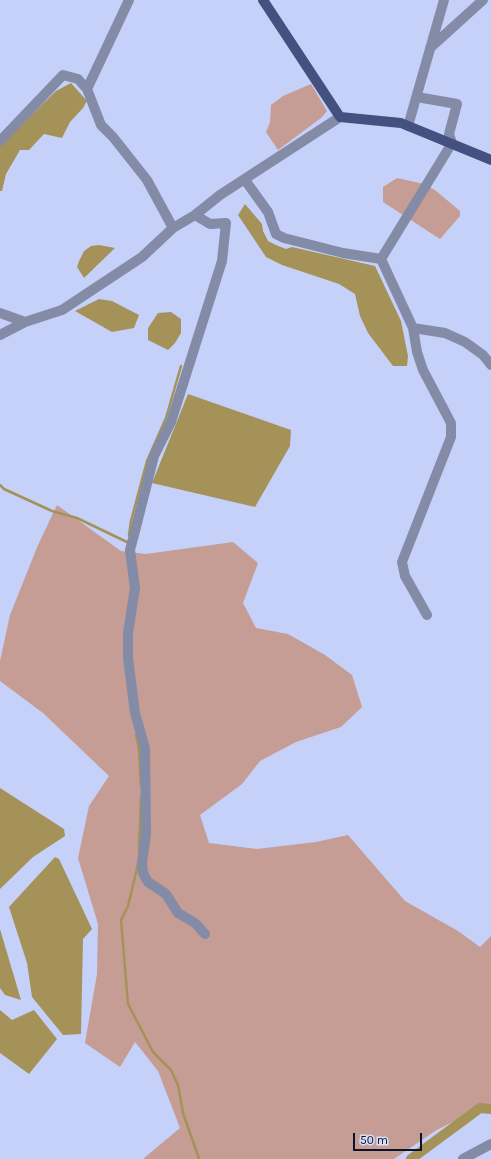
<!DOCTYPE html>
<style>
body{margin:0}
#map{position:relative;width:491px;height:1159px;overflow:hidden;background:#c5d1f9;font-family:Karla,sans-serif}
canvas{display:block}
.scale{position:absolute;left:353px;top:1133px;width:69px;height:18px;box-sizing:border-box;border:2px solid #0d132a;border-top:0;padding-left:5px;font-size:12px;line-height:14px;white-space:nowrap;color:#0d132a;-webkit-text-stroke:3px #d6dffa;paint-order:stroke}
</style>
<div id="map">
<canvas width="491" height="1159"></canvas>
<div class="scale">50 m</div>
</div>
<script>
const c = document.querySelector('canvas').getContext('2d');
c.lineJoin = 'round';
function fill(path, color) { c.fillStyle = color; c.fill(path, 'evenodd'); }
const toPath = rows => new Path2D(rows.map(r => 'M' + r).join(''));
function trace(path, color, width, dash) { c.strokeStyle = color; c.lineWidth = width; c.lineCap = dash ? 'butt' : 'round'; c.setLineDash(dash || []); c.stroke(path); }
fill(toPath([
 [311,84,327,111,321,118,278,150,266,132,270,122,271,105,283,96],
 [397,178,420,183,435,190,460,211,460,216,440,239,383,202,383,187],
 [57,505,121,551,146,554,233,542,258,563,243,603,256,628,288,634,325,655,352,675,362,707,341,727,296,742,260,761,242,784,200,815,209,843,257,849,316,842,348,835,405,901,458,931,480,947,491,936,491,1110,480,1108,435,1131,394,1159,143,1159,180,1128,158,1071,135,1042,120,1067,85,1043,97,974,98,924,78,858,89,806,109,776,43,713,0,681,0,661,10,615,38,545]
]), '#c59d94');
fill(toPath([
 [71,83,87,101,83,108,70,122,62,138,44,134,29,150,20,150,6,174,2,191,0,191,0,146,56,91],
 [245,204,262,224,263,231,268,241,276,245,286,249,292,247,375,266,401,321,408,356,407,366,393,366,368,333,360,316,355,294,339,284,282,265,266,257,238,215],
 [99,245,115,248,84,278,77,267,79,261,84,251,91,246],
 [99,299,112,301,139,315,134,328,112,332,75,311],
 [171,312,181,319,181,333,175,343,168,350,148,340,148,328,158,313],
 [188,394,291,430,290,446,255,507,152,483],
 [0,788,64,829,65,836,33,857,0,889],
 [55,857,59,859,92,929,83,939,81,1034,63,1035,32,997,27,963,9,907],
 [0,929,21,1000,5,995,0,988],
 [0,1010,12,1020,34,1010,57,1039,29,1074,0,1053]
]), '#a59258');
trace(toPath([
 [0,485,4,489,52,511,77,518,129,543],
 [129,535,131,521,147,461,166,418,181,366],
 [136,734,139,749,141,785],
 [139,851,141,798],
 [138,864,128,906,121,920,128,1004,153,1052,171,1070,178,1085,183,1113,199,1159]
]), '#a59258', 2.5);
trace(toPath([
 [411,1159,480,1108,491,1109]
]), '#a59258', 10);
trace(toPath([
 [129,0,87,89,101,125,113,137,147,180,173,228],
 [430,48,483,0],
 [408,126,444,0],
 [0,141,63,75,78,79,87,89],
 [245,180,268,212,276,234,284,238,343,253,381,259,452,143,449,134,457,104,417,97],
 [195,215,210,224,226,223,222,261,171,422,154,456,135,531,130,550,135,588,128,633,128,658,135,713,145,748,146,834,142,863,143,873,148,882,166,894,178,913,195,923,205,934],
 [381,259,413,328,417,352,423,370,451,423,451,437,402,562,405,576,427,615],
 [0,313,25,322],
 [413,328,445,333,465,342,483,355,491,365],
 [0,335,25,322,62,310,142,257,173,228,195,215,220,195,340,117],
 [463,1159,491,1144]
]), '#838ba7', 10);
trace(toPath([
 [263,0,340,117,401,123,491,160]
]), '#435080', 10);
</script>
